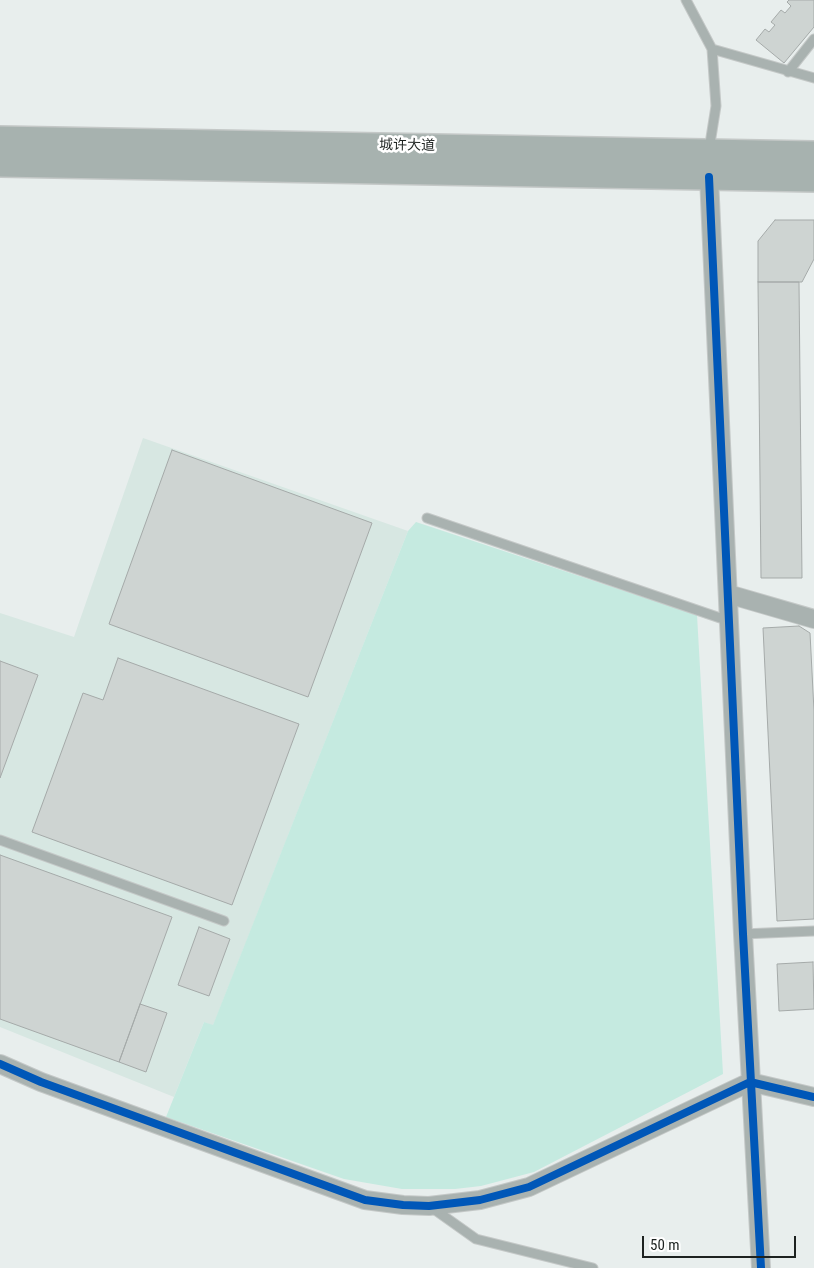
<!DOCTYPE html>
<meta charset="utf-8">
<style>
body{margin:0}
#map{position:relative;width:814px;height:1268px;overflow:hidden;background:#e8eeed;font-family:"Roboto Condensed",sans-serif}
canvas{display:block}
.scale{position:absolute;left:642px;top:1236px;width:154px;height:22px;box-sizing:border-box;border:2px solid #1d2220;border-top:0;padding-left:6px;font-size:15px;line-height:18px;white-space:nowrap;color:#1d2220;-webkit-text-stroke:4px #fff;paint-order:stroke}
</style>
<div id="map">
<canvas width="814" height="1268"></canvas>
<div class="scale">50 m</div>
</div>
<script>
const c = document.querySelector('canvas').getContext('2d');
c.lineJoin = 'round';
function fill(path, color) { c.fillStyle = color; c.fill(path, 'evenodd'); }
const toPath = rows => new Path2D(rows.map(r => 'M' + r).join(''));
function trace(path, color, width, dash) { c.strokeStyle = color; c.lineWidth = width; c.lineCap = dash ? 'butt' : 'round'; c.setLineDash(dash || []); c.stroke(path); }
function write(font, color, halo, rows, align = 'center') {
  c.font = font + ' "Roboto Condensed","Noto Sans SC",sans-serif'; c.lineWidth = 5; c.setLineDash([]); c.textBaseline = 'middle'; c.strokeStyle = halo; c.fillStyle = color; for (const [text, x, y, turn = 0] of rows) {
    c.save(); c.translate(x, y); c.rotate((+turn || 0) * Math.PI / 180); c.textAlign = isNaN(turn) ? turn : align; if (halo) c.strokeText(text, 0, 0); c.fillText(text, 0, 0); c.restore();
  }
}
fill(toPath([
 [143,438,408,531,213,1026,204,1022,174,1097,0,1027,0,613,74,637]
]), '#d7e7e2');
fill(toPath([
 [416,522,697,615,723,1074,534,1172,481,1186,455,1189,402,1189,344,1179,166,1117,204,1022,213,1025,408,531]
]), '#c5eae0');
const building = toPath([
 [789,0,814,0,814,27,784,63,756,40,765,29,769,32,775,25,771,22,781,10,785,13,791,6,787,2,789,0],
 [775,220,814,220,814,259,802,282,758,282,758,241,775,220],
 [758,282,799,282,802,578,761,578,758,282],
 [172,450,372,523,308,697,109,624,172,450],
 [799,626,810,633,814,711,814,919,777,921,763,628,799,626],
 [118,658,299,724,232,905,32,832,83,693,103,700,118,658],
 [0,661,38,675,0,778,0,661],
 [0,855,172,917,119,1062,0,1019,0,855],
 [199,927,230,939,209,996,178,985,199,927],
 [813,962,814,1009,779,1011,777,964,813,962],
 [140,1004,167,1013,146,1072,119,1062,140,1004]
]);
fill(building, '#ced4d2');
trace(building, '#a5aaa9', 1);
const service = toPath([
 [686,0,712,49,716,106,709,150],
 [712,49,814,78],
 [788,72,814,39],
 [427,518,729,621],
 [0,840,224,921],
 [743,934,814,931],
 [431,1207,476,1239,593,1268]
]);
const minor = toPath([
 [709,177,743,934,761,1268],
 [728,594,814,619],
 [0,1064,41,1082,365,1200,403,1205,429,1206,480,1200,529,1187,750,1082,814,1097]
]);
const secondary = toPath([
 [0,139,814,154],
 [0,164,814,179]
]);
trace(service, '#c4c8c7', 11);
trace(minor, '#c4c8c7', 20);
trace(secondary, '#c4c8c7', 28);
trace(service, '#a9b2b0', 9);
trace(minor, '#a9b2b0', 18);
trace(secondary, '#a7b2af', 25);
trace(toPath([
 [709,177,743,934,761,1268],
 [0,1064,41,1082,365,1200,403,1205,429,1206,480,1200,529,1187,750,1082,814,1097]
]), '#0057b8', 8);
write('14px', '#1d2220', '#fff', [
 ["城许大道",407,146,1]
]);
</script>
